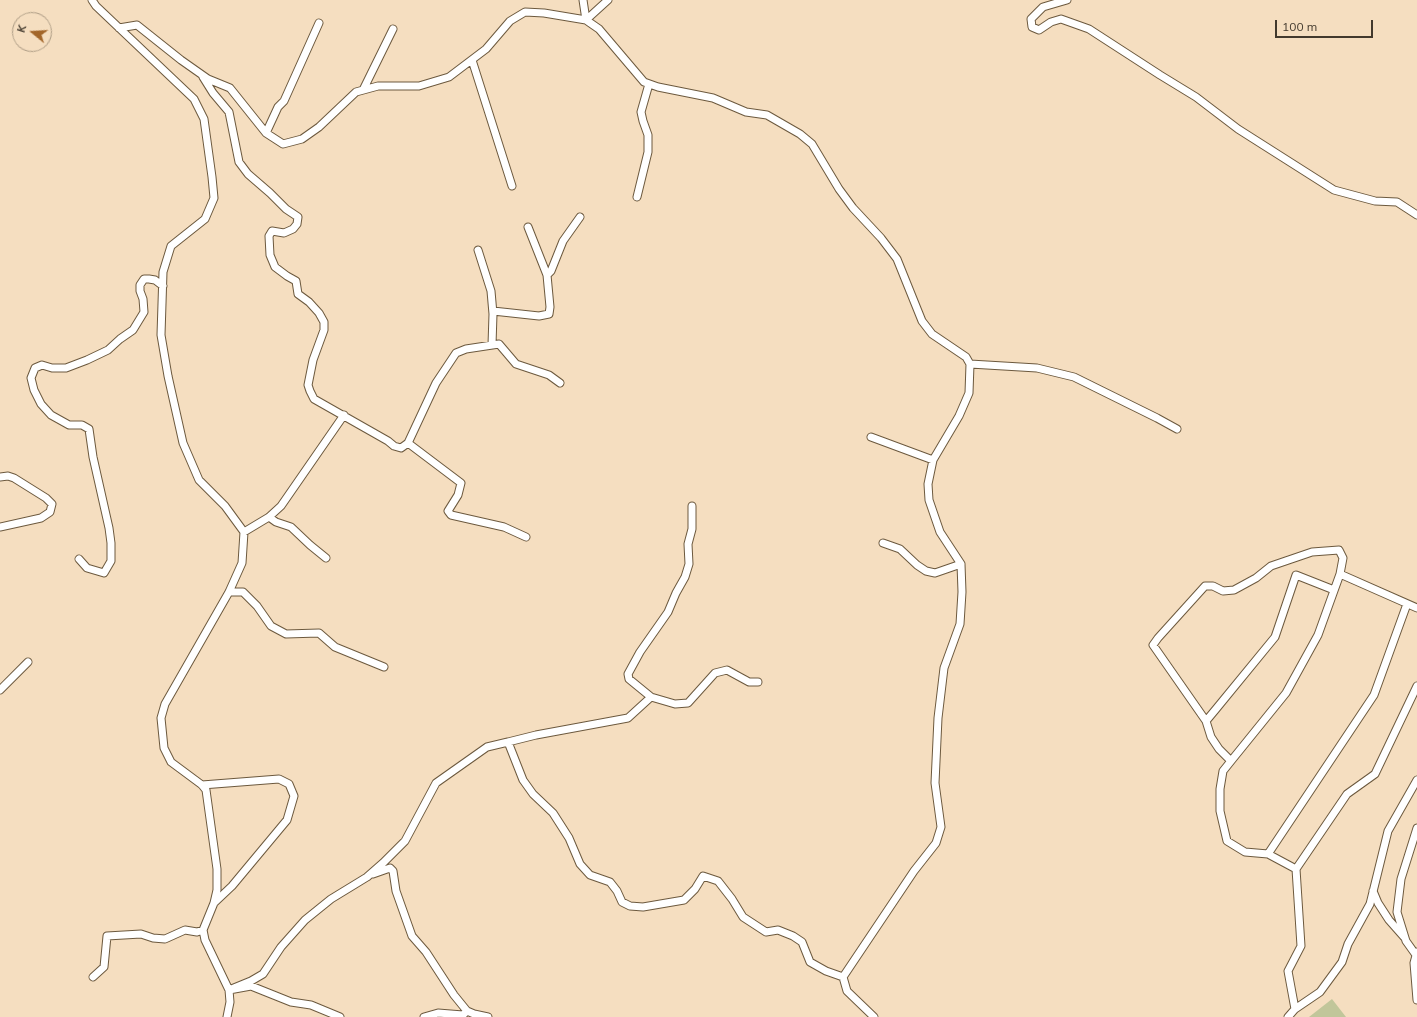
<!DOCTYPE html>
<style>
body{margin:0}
#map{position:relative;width:1417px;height:1017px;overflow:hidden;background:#f5dec0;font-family:Mulish,sans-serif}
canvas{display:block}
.north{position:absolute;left:12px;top:12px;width:40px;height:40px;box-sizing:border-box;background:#f5dec0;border:1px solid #ad9c85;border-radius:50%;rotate:288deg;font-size:11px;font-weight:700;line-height:16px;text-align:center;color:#42392d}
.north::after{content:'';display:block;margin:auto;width:14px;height:18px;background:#a36629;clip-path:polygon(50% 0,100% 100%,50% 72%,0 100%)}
.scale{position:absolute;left:1275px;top:20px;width:98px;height:18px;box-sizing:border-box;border:2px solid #42392d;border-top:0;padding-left:5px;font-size:12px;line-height:14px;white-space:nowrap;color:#42392d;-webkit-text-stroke:3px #f5dec0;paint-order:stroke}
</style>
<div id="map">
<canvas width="1417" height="1017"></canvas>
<div class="north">K</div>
<div class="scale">100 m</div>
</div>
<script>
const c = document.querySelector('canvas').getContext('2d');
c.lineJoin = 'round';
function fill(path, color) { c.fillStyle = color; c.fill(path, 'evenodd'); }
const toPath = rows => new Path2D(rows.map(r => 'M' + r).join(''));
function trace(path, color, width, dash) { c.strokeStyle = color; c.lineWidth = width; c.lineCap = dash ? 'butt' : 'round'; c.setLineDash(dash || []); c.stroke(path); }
fill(toPath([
 [1332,999,1346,1017,1309,1017]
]), '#c1c69a');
const minor = toPath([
 [92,0,96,6,194,99,204,119,212,177,214,198,205,219,171,246,163,272,161,335,168,376,183,443,199,480,225,506,244,532,242,563,229,592,165,704,161,718,164,748,171,762,202,785,206,790,217,869,217,890,214,903,203,930,205,940,229,990,230,1002,227,1017],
 [583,0,586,20],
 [1067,0,1043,7,1031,19,1032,27,1039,30,1051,22,1061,19,1089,29,1160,75,1196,97,1238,129,1334,190,1375,201,1397,202,1417,215],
 [586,20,608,0],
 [119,28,137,25,181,60,208,79,230,88,266,133,283,144,302,139,319,127,356,92,378,86,419,86,449,77,486,49,510,21,525,12,544,13,586,20,599,29,644,82,658,87,713,98,746,112,767,115,800,134,812,144,839,189,853,208,881,238,897,259,922,321,932,334,966,357,970,364,969,393,959,416,933,460,928,484,929,500,940,532,961,564,962,592,960,624,944,668,938,718,935,783,941,827,936,843,914,871,843,977,847,991,874,1017],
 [472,60,512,186],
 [203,77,213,93,229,112,239,162,248,174,270,193,286,209,298,217,297,224,293,229,284,233,272,231,269,236,270,255,275,267,287,276,296,281,298,294,309,302,319,313,324,322,324,330,313,360,308,385,310,391,314,399,388,441,394,446,401,448,408,443,436,383,456,353,466,349,499,344,516,364,549,375,560,383],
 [363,90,393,29],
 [266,133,278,107,284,101,319,23],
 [637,197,648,152,648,135,643,121,641,112,649,84],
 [478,250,491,291,493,314,492,345],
 [547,275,551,271,563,241,580,217],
 [493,311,539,316,549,314,550,307,547,275,528,227],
 [970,364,1037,368,1074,377,1157,418,1177,429],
 [871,437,933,460],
 [408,443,461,483,458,495,448,511,451,515,504,527,526,537],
 [0,477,8,476,14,478,46,498,52,504,50,512,41,518,0,527],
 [269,517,276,522,291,527,310,545,326,558],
 [244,532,269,517,281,506,344,415],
 [883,543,900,549,917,565,926,571,935,573,961,564],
 [79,559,87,568,104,573,111,561,111,543,109,528,93,457,89,429,82,425,69,425,51,415,41,404,34,390,31,378,35,368,42,365,52,368,66,368,87,360,108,350,120,339,133,330,144,312,143,299,140,291,140,285,144,279,149,279,155,280,163,286],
 [1340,574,1417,608],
 [229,592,243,592,257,606,271,626,286,634,319,633,335,647,384,667],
 [0,690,28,662],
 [651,697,675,704,688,703,715,673,727,670,749,682,758,682],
 [1206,721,1216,709,1275,637,1296,575,1334,590],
 [508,742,536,735,628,718,651,697,629,679,628,674,640,652,668,612,676,593,685,577,689,564,688,544,692,529,692,506],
 [1231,761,1286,693,1318,635,1340,574,1343,558,1339,550,1312,552,1271,566,1256,578,1234,590,1223,591,1213,586,1205,586,1158,638,1153,645,1206,721,1211,737,1219,749,1231,761,1223,771,1220,789,1220,811,1227,841,1245,852,1268,854,1296,869],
 [202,785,279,779,289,784,294,796,287,820,232,886,214,903],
 [1268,854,1374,695,1407,604],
 [373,874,390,868,393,871,396,891,412,936,426,952,454,995,467,1011,474,1014,488,1017],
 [1373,891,1378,903,1389,920,1404,937],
 [1417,952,1414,963,1417,1000],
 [1416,955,1406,941,1397,912,1401,879,1417,828],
 [93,977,104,967,107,936,141,934,153,938,165,939,185,930,197,932,203,930],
 [1295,1009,1288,971,1301,946,1296,869,1347,794,1375,774,1417,686],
 [340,1017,311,1005,291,1002,251,986,229,990,251,981,263,974,281,947,305,920,331,899,367,877,383,863,405,841,436,783,487,747,508,742,523,780,533,794,553,813,569,838,580,864,590,875,610,882,617,891,622,902,630,906,643,907,684,900,695,889,703,876,718,881,732,899,743,917,766,932,778,930,793,936,802,942,810,962,826,971,843,977],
 [424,1017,438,1013,463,1015,467,1011],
 [1288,1017,1295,1009,1320,992,1342,962,1348,944,1370,904,1388,831,1417,780]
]);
trace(minor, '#6c593e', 9);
trace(minor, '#fff', 7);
</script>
